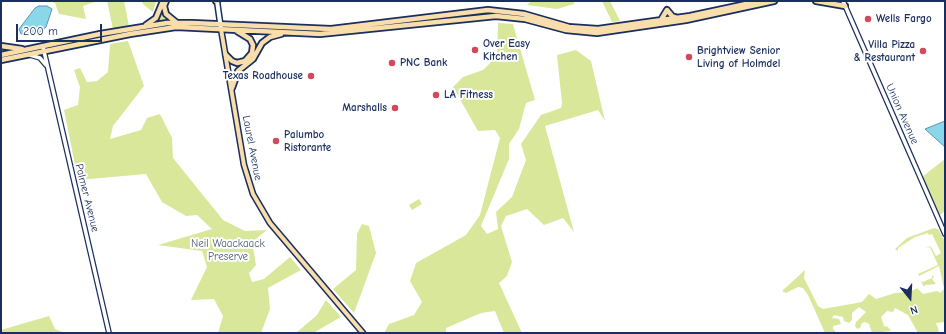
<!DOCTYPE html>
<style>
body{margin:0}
#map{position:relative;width:946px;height:334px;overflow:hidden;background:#fff;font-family:"Comic Neue",sans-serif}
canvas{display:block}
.frame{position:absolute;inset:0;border:2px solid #1b2f5e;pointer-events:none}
.north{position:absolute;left:890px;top:278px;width:40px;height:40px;-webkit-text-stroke:3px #fff;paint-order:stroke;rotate:162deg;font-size:11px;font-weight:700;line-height:16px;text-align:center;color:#1b2f5e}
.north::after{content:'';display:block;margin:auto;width:14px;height:18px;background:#1b2f5e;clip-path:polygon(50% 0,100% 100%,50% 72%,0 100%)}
.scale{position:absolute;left:16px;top:24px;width:86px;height:18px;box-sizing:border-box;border:2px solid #1b2f5e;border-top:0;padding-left:5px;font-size:12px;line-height:14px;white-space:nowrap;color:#1b2f5e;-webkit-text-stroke:3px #fff;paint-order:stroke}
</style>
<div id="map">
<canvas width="946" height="334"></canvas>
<div class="frame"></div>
<div class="north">N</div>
<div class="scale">200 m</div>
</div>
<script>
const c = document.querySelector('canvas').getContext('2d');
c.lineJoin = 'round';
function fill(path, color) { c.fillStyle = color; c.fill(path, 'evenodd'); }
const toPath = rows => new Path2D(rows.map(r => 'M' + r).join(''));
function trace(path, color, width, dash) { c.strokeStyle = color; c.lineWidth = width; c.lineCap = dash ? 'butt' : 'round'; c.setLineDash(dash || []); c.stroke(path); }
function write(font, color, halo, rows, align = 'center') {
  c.font = font + ' "Comic Neue",sans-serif'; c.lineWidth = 4; c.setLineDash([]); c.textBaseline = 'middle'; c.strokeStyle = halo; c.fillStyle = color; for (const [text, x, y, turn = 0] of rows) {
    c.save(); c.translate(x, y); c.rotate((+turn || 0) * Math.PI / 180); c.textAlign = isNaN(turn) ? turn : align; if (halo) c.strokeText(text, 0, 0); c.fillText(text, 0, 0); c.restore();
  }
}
fill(toPath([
 [49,1,97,1,83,6,86,19,59,14,55,3],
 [107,1,124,1,129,26,113,29],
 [141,1,156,1,153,12,144,5],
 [531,1,574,1,574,4,557,9,527,5],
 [602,1,610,1,620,21,612,22],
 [162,7,164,14,169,20,154,22],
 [498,23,513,24,535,100,526,103,519,129,509,144,509,159,481,226,487,234,498,229,496,212,512,197,526,160,521,144,541,115,561,108,562,103,557,55,576,50,591,61,605,121,598,110,545,126,574,232,563,218,544,225,527,209,506,216,501,226,512,262,507,276,499,283,522,333,504,333,495,311,481,313,446,328,446,333,384,333,389,324,414,315,422,302,410,281,416,263,466,235,480,215,500,138,495,130,478,131,453,87,463,77,483,70,497,56],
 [128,41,144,86,113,126,110,139,141,130,147,118,160,114,172,138,173,158,223,220,245,231,267,230,252,242,256,265,249,273,252,282,264,279,290,257,301,270,268,288,270,309,261,333,218,333,223,316,214,299,191,300,207,267,202,251,158,245,212,229,197,215,186,216,162,202,146,174,78,180,64,110,78,105,80,87,74,70,80,68,87,82,97,81,108,72,110,44],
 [945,159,945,211,940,215,922,177],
 [419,199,422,204,412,210,409,205],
 [362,224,369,226,376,253,354,313,333,289,356,270,357,234],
 [934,228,938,229,945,241,945,322,936,323,939,331,936,333,918,333,908,315,895,308,893,312,887,311,881,317,884,326,888,327,891,331,872,333,869,324,865,322,862,323,860,328,857,329,855,326,856,322,866,312,859,307,852,313,852,320,849,323,844,321,843,317,834,315,832,318,839,319,841,324,833,326,833,329,837,333,825,333,808,295,803,288,798,287,786,293,782,291,805,270,804,278,818,306,823,309,862,302,869,294,876,299,895,293,910,292,917,288,923,294,937,291,940,293,944,289,939,266,919,276,918,274,938,265,930,247,926,248,930,246,932,248,930,244,936,256,941,253,932,234,929,235,928,233,915,237,898,248,898,251,895,249,907,238],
 [932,275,934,277,932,279,936,284,925,285,924,287,921,281,923,282,932,278],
 [326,300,341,317,313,333,296,333,317,315],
 [49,316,55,329,65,333,1,333,1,330]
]), '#d8e79a');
const water = toPath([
 [39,6,47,6,52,9,46,27,39,33,21,34,19,29,35,8,39,6],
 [945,121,945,147,925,129,945,121]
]);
fill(water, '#8ad7ea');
trace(water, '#5e94b2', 1);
const tertiary = toPath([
 [843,1,945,234],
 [43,47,109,333],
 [30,55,40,58,46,65]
]);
const secondary = toPath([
 [217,1,221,29]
]);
const primary = toPath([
 [221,29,244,165,253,194,270,223,363,333]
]);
const trunk = toPath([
 [166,1,164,6,166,14,177,23],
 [216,1,217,1],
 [816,1,845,6],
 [661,20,667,10,672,16,677,18],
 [146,25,156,18,163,1],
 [1,46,22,49],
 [1,55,100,34,167,23,192,23,331,29,488,10,524,14,569,27,598,29,690,16,760,1],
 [226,55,232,61,237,63,245,61,252,53,253,45,250,39,237,31],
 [1,60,130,34,176,27,320,34,496,16,525,19,566,30,597,33,686,20,774,1],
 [232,88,238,71,253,59,262,43,270,37,281,34]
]);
trace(tertiary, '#1b2f5e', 6);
trace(secondary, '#1b2f5e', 7);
trace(primary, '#1b2f5e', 7);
trace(trunk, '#1b2f5e', 8);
trace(tertiary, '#fff', 3.5);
trace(secondary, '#fff', 4);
trace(primary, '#f9deab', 4);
trace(trunk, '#f9deab', 4.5);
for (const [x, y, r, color] of [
 [868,19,4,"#d1495b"],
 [475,50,4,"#d1495b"],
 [923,51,4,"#d1495b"],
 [689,57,4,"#d1495b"],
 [392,63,4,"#d1495b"],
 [311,76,4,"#d1495b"],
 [436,95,4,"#d1495b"],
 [395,108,4,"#d1495b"],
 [276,141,4,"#d1495b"]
]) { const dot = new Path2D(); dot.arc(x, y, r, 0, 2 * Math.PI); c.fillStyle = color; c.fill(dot); trace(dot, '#fff', 1.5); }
write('bold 11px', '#1b2f5e', '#fff', [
 ["Wells Fargo",876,19],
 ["Over Easy",483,44],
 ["Kitchen",483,57],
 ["Villa Pizza",915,45,"right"],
 ["& Restaurant",915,58,"right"],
 ["Brightview Senior",697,51],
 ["Living of Holmdel",697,64],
 ["PNC Bank",400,63],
 ["Texas Roadhouse",303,76,"right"],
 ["LA Fitness",444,95],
 ["Marshalls",387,108,"right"],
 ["Palumbo",284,135],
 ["Ristorante",284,148]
], 'left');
write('11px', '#1b2f5e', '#fff', [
 ["Union Avenue",902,114,66],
 ["Laurel Avenue",252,148,79],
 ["Palmer Avenue",87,198,76]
]);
write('11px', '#4a5d6d', '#fff', [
 ["Neil Waackaack",228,244],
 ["Preserve",228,257]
]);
</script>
